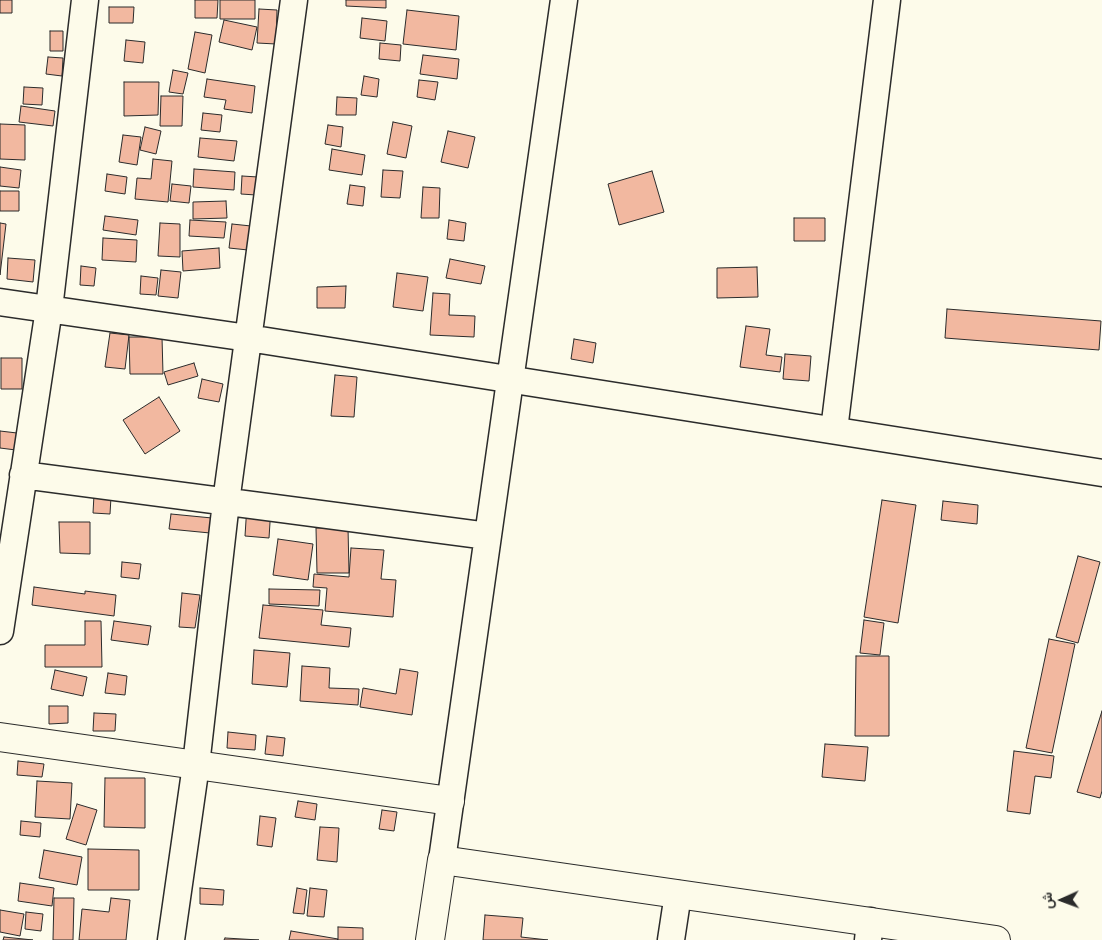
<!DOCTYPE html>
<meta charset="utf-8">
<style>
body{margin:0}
#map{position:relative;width:1102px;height:940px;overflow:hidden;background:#fdfbea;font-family:Lato,Vazirmatn,sans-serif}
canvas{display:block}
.north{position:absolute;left:1037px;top:875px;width:50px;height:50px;-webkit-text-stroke:4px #fdfbea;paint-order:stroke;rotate:268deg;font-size:14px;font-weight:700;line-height:20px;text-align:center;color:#2b2b2b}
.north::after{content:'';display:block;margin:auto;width:18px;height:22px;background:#2b2b2b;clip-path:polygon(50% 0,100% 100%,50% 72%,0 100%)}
</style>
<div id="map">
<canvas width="1102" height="940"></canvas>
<div class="north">ش</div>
</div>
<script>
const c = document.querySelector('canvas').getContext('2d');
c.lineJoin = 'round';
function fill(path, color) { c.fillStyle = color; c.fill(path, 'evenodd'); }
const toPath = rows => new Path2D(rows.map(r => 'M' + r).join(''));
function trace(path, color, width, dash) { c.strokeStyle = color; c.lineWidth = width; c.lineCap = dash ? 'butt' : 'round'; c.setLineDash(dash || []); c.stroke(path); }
const building = toPath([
 [0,0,12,0,12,13,0,13,0,0],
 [195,0,218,0,217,18,195,18,195,0],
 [220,0,255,0,255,19,220,19,220,0],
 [346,0,386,0,386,8,346,6,346,0],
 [109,7,134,7,133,23,109,23,109,7],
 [259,9,277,10,276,44,257,43,259,9],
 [407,10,459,16,456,50,403,44,407,10],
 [362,18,387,21,385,41,360,38,362,18],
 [224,20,257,27,252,50,219,42,224,20],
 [50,31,63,31,63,51,50,51,50,31],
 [195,32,212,35,205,73,188,69,195,32],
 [126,40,145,42,143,63,124,61,126,40],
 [380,43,401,45,400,61,379,59,380,43],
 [423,55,459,59,457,79,420,74,423,55],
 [48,57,63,58,62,76,46,74,48,57],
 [173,70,188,73,183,94,169,92,173,70],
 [364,76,379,79,377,97,361,95,364,76],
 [207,79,255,86,252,113,224,109,226,100,204,97,207,79],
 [419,80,438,82,435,100,417,97,419,80],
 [124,82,159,82,158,115,124,116,124,82],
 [24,87,43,88,42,105,23,104,24,87],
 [161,96,183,96,182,126,160,126,161,96],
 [337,97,357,98,356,115,336,115,337,97],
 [21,106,55,111,53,126,19,122,21,106],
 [203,113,222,115,220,132,201,130,203,113],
 [393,122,412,126,406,158,387,154,393,122],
 [0,124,25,125,25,160,0,159,0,124],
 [328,125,343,127,341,147,325,144,328,125],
 [145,127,161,131,156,154,140,150,145,127],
 [448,131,475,137,468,168,441,162,448,131],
 [123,135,141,137,137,165,119,162,123,135],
 [200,138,237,141,234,161,198,157,200,138],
 [332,149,365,155,362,175,329,170,332,149],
 [153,159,172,161,168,202,135,199,137,178,151,179,153,159],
 [0,167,21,170,19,188,0,186,0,167],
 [194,169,235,172,234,190,193,187,194,169],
 [383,170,403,171,400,198,381,197,383,170],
 [652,171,664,212,619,225,608,184,652,171],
 [107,174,127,177,125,194,105,191,107,174],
 [242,176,258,177,256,195,241,194,242,176],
 [172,184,191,186,189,203,170,201,172,184],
 [350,185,365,187,363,206,347,204,350,185],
 [423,187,440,188,439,218,421,218,423,187],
 [0,191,19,191,19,211,0,211,0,191],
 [226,201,227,218,193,219,193,202,226,201],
 [105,216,138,220,136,235,103,230,105,216],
 [794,218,825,218,825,241,794,241,794,218],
 [190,220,226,222,224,238,189,236,190,220],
 [449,220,466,223,464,241,447,239,449,220],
 [0,223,6,224,0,275,0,223],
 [160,223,180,224,180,257,158,256,160,223],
 [232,224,251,226,248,250,229,248,232,224],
 [103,238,137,240,136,262,102,260,103,238],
 [219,248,220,268,183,271,182,251,219,248],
 [8,258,35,260,33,282,7,279,8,258],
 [450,259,485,266,481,284,446,278,450,259],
 [81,266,96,268,94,286,80,285,81,266],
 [757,267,758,297,717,298,717,268,757,267],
 [161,270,181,272,178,298,158,296,161,270],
 [397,273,428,277,423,311,393,307,397,273],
 [141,276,158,278,156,295,140,294,141,276],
 [346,286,345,308,317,308,317,287,346,286],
 [433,293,450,294,449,315,475,316,474,337,430,335,433,293],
 [947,309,1101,321,1099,350,945,338,947,309],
 [746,326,770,329,766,355,782,357,780,372,740,367,746,326],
 [110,333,129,335,125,369,105,367,110,333],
 [129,337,162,337,163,374,130,374,129,337],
 [574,339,596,343,593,363,571,359,574,339],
 [785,354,811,356,809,381,783,379,785,354],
 [1,358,22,358,22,389,1,389,1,358],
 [194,363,198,376,168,385,164,372,194,363],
 [335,375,357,377,354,417,331,416,335,375],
 [202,379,223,384,219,402,198,398,202,379],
 [159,397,180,431,145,454,123,420,159,397],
 [0,431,17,433,16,450,0,448,0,431],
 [94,495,111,497,110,514,93,513,94,495],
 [882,500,916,505,898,623,864,617,882,500],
 [943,501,978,505,977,524,941,520,943,501],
 [247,505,271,507,269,538,245,536,247,505],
 [171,514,212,518,210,533,169,529,171,514],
 [59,522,90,522,90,554,60,553,59,522],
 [348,527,349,573,317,573,316,528,348,527],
 [278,539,313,544,308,580,273,575,278,539],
 [351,548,384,550,381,579,396,580,393,617,325,611,327,588,313,587,314,574,349,577,351,548],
 [1078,556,1100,562,1078,643,1056,637,1078,556],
 [122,562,141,564,139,579,121,577,122,562],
 [34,587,85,594,85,591,116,595,114,616,32,605,34,587],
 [269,589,320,590,319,606,269,604,269,589],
 [182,593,200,595,195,628,179,627,182,593],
 [263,605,323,610,321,625,351,628,349,647,259,638,263,605],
 [864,620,884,623,880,655,860,653,864,620],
 [85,621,101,621,102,667,45,667,45,645,85,645,85,621],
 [114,621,151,626,148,645,111,640,114,621],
 [1049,639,1075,644,1052,753,1026,748,1049,639],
 [254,650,290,653,287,687,252,684,254,650],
 [856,656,889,656,889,736,855,736,856,656],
 [302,666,330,668,329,688,359,689,358,705,300,701,302,666],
 [400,669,418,672,412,715,360,707,363,688,396,694,400,669],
 [55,670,87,677,83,696,51,689,55,670],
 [108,673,127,676,125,695,105,693,108,673],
 [49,706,68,706,68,723,49,724,49,706],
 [1102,711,1102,791,1100,798,1077,792,1102,711],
 [94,713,116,714,115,731,93,731,94,713],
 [228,732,256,735,255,750,227,748,228,732],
 [267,736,285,738,283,756,265,754,267,736],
 [825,744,868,747,865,781,822,777,825,744],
 [1014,751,1054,756,1051,778,1035,776,1030,814,1007,811,1014,751],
 [18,761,44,764,42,777,17,775,18,761],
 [105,778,145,778,145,828,104,827,105,778],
 [37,781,72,783,70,819,35,817,37,781],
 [298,801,317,804,315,820,295,817,298,801],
 [77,804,97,810,86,845,66,839,77,804],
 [382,810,397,812,394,831,379,829,382,810],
 [260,816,276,818,272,847,257,845,260,816],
 [21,821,41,823,40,837,20,835,21,821],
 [320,827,339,828,337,862,317,860,320,827],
 [88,849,139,850,139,890,88,890,88,849],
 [44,850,82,857,77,885,39,878,44,850],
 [20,883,54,888,52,906,18,901,20,883],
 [200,888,224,890,223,905,200,904,200,888],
 [297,888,307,890,304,914,293,913,297,888],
 [310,888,327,890,324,917,307,916,310,888],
 [54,898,74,898,73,940,53,940,54,898],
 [111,898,130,900,126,940,79,940,82,909,109,912,111,898],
 [0,910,24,914,20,936,0,932,0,910],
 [26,912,43,914,41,931,25,929,26,912],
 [485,915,523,918,521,937,548,940,483,940,485,915],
 [338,927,363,928,363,940,338,940,338,927],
 [291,931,338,939,337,940,289,940,291,931],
 [4,937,33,940,3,940,4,937],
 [225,938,259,940,224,940,225,938]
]);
fill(building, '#f2b8a0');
trace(building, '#2b2b2b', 1);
const street = toPath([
 [0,302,248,338,1102,473],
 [834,430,887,0],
 [23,475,488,536],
 [0,631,49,309,85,0],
 [442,860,564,0],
 [171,940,196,765,226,502,294,0],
 [671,940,678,894],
 [868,940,870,921]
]);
const secondary = toPath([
 [0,737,450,801],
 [430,940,442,860,996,940]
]);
trace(street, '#2b2b2b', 29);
trace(secondary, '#2b2b2b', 30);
trace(street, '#fdfbea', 26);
trace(secondary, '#fdfbea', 28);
</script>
